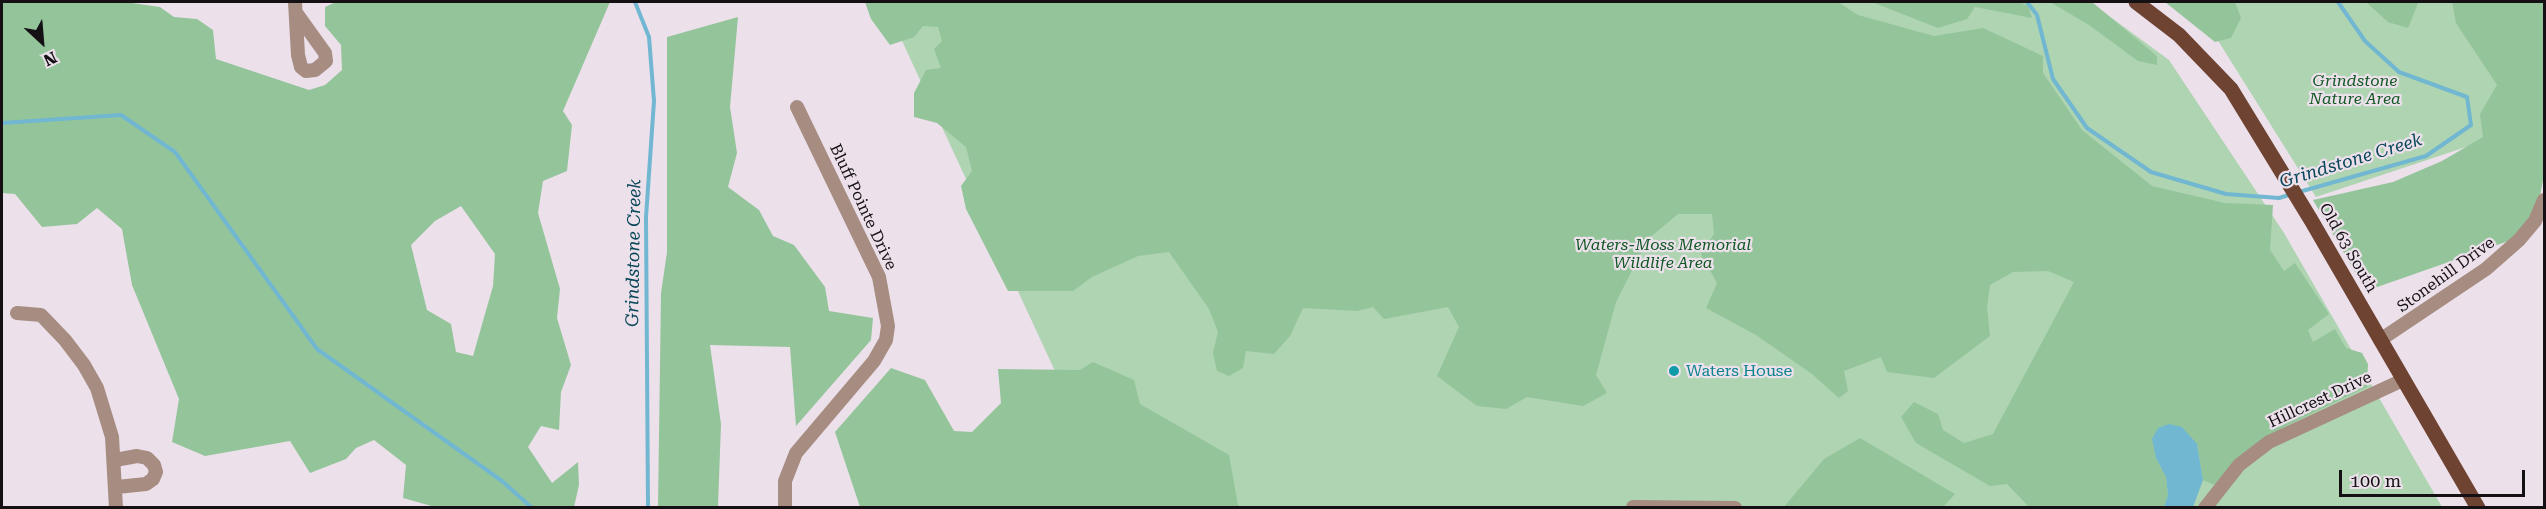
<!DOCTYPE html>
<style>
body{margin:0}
#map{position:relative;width:2546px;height:509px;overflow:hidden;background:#ece0eb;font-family:"Roboto Serif",serif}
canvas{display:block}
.frame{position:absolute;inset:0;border:3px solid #141014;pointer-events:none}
.north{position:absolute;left:12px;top:12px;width:60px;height:60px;-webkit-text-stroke:4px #ece0eb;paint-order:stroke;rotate:154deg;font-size:16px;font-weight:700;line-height:24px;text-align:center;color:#141014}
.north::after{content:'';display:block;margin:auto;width:21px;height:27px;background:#141014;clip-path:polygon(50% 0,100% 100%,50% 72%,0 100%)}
.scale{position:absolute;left:2339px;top:470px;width:186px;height:27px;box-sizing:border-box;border:3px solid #141014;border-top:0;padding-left:8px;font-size:18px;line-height:21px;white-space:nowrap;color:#141014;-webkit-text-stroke:4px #ece0eb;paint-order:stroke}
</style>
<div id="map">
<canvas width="2546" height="509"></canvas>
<div class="frame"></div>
<div class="north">N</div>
<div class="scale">100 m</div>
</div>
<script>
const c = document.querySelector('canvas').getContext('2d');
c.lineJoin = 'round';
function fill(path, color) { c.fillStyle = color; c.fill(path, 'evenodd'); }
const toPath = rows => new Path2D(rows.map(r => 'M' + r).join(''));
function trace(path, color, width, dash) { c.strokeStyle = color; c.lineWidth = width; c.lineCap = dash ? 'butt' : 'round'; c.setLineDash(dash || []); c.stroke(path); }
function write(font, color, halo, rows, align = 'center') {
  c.font = font + ' "Roboto Serif",serif'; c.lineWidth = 4.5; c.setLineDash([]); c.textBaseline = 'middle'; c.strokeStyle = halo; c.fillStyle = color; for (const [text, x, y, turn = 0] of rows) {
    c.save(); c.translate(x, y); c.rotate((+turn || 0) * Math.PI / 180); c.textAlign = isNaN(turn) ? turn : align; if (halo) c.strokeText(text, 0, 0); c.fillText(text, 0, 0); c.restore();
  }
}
fill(toPath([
 [884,2,2090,2,2169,60,2284,233,2442,507,1118,507],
 [2170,2,2544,2,2544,8,2528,18,2528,222,2466,147,2316,197,2217,39]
]), '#aed4b2');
fill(toPath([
 [2,2,125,2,160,7,174,17,197,19,213,30,216,59,309,90,325,85,342,70,341,45,325,26,325,7,336,2,610,2,563,111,572,125,567,171,543,181,538,213,560,289,557,318,571,365,561,392,559,430,541,426,528,447,552,483,578,462,579,485,574,507,435,507,403,498,406,465,374,440,356,448,346,459,310,473,290,441,205,456,172,442,179,399,132,285,122,229,97,208,77,224,42,227,15,194,2,193],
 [461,206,495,254,493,286,473,356,456,352,451,324,427,310,411,245,435,221],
 [865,2,1838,2,1858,15,1934,36,1983,28,2043,56,2043,73,2082,130,2152,186,2225,203,2273,205,2270,250,2284,271,2295,263,2329,314,2308,330,2313,342,2335,329,2346,348,2362,353,2368,364,2367,387,2286,426,2248,450,2214,485,2203,480,2197,444,2156,458,2166,477,2168,495,2164,507,2029,507,2007,484,1990,486,1916,443,1901,417,1914,402,1938,414,1943,430,1964,443,1993,434,2074,282,2048,271,2013,272,1990,285,1987,307,1990,336,1934,378,1887,372,1881,357,1844,371,1848,391,1839,398,1812,374,1756,335,1706,308,1717,283,1701,254,1714,234,1712,214,1678,214,1648,239,1616,302,1596,375,1607,393,1583,406,1527,397,1506,409,1477,406,1437,376,1459,327,1448,307,1384,319,1373,307,1357,311,1303,308,1290,336,1274,354,1246,351,1243,368,1229,376,1217,371,1213,353,1218,332,1209,309,1169,252,1138,256,1092,277,1073,291,1008,291,966,209,961,186,972,171,966,147,937,123,914,117,914,93,926,70,941,68,934,49,942,41,938,27,923,26,914,37,890,45,871,19],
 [1872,2,2020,2,2028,6,2032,18,1975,7,1967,19,1938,28],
 [2050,2,2092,2,2157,56,2157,65,2138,61,2089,25],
 [2165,2,2235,2,2241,18,2231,38,2215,42],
 [2366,2,2423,2,2418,3,2408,28,2388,22],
 [2452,2,2543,2,2544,175,2536,217,2517,238,2366,291,2313,200,2393,182,2442,161,2483,137,2480,114,2497,85,2456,23],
 [738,17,730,107,737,153,728,187,759,210,773,236,794,245,825,287,829,311,873,318,871,340,796,426,790,347,710,345,721,424,718,507,658,507,661,293,667,252,667,37],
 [1093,362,1134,380,1140,404,1229,455,1238,505,1241,507,860,507,835,432,891,368,925,380,954,431,972,432,1001,403,998,369,1080,370],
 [1860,438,1955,494,1943,507,1784,507,1824,459]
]), '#94c59a');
fill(toPath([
 [2169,424,2182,427,2197,444,2203,480,2193,507,2164,507,2168,495,2166,477,2156,458,2152,439,2158,428]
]), '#72b7d1');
trace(toPath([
 [635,2,649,37,654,101,646,217,648,508],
 [2027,2,2037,15,2053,79,2087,128,2151,172,2226,194,2279,198,2292,194],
 [2,123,121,115,175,152,317,349,502,481,532,508],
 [2299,192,2426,156,2471,125,2467,97,2399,72,2365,41,2338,2]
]), '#72b7d1', 4);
trace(toPath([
 [295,2,298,55,301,67,306,71,315,70,326,61,325,53,297,14],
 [17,313,41,315,65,340,84,365,97,388,112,437,116,508],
 [2380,340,2486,269,2519,240,2535,221,2544,200],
 [115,460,137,456,147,458,154,465,156,472,153,479,146,484,117,487],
 [1633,507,1735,508],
 [785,508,785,481,796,453,874,361,886,340,888,326,879,277,797,107],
 [2205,508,2239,465,2269,442,2403,380]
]), '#a68c81', 14);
trace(toPath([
 [2136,2,2179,35,2231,89,2311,220,2478,508]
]), '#6f4331', 15);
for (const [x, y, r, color] of [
 [1674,371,6,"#0f9aa8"]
]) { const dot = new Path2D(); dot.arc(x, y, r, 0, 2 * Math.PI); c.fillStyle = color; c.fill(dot); trace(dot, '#ece0eb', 2); }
write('italic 16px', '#105823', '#ece0eb', [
 ["Grindstone",2355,81],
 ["Nature Area",2355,99],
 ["Waters-Moss Memorial",1663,245],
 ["Wildlife Area",1663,263]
]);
write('16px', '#141014', '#ece0eb', [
 ["Bluff Pointe Drive",863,207,65],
 ["Old 63 South",2348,248,60],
 ["Stonehill Drive",2446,275,-36],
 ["Hillcrest Drive",2320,400,-25]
]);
write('16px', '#0d838f', '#ece0eb', [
 ["Waters House",1686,371]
], 'left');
write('italic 18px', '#074558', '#ece0eb', [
 ["Grindstone Creek",2351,161,-17],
 ["Grindstone Creek",634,253,-89]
]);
</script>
